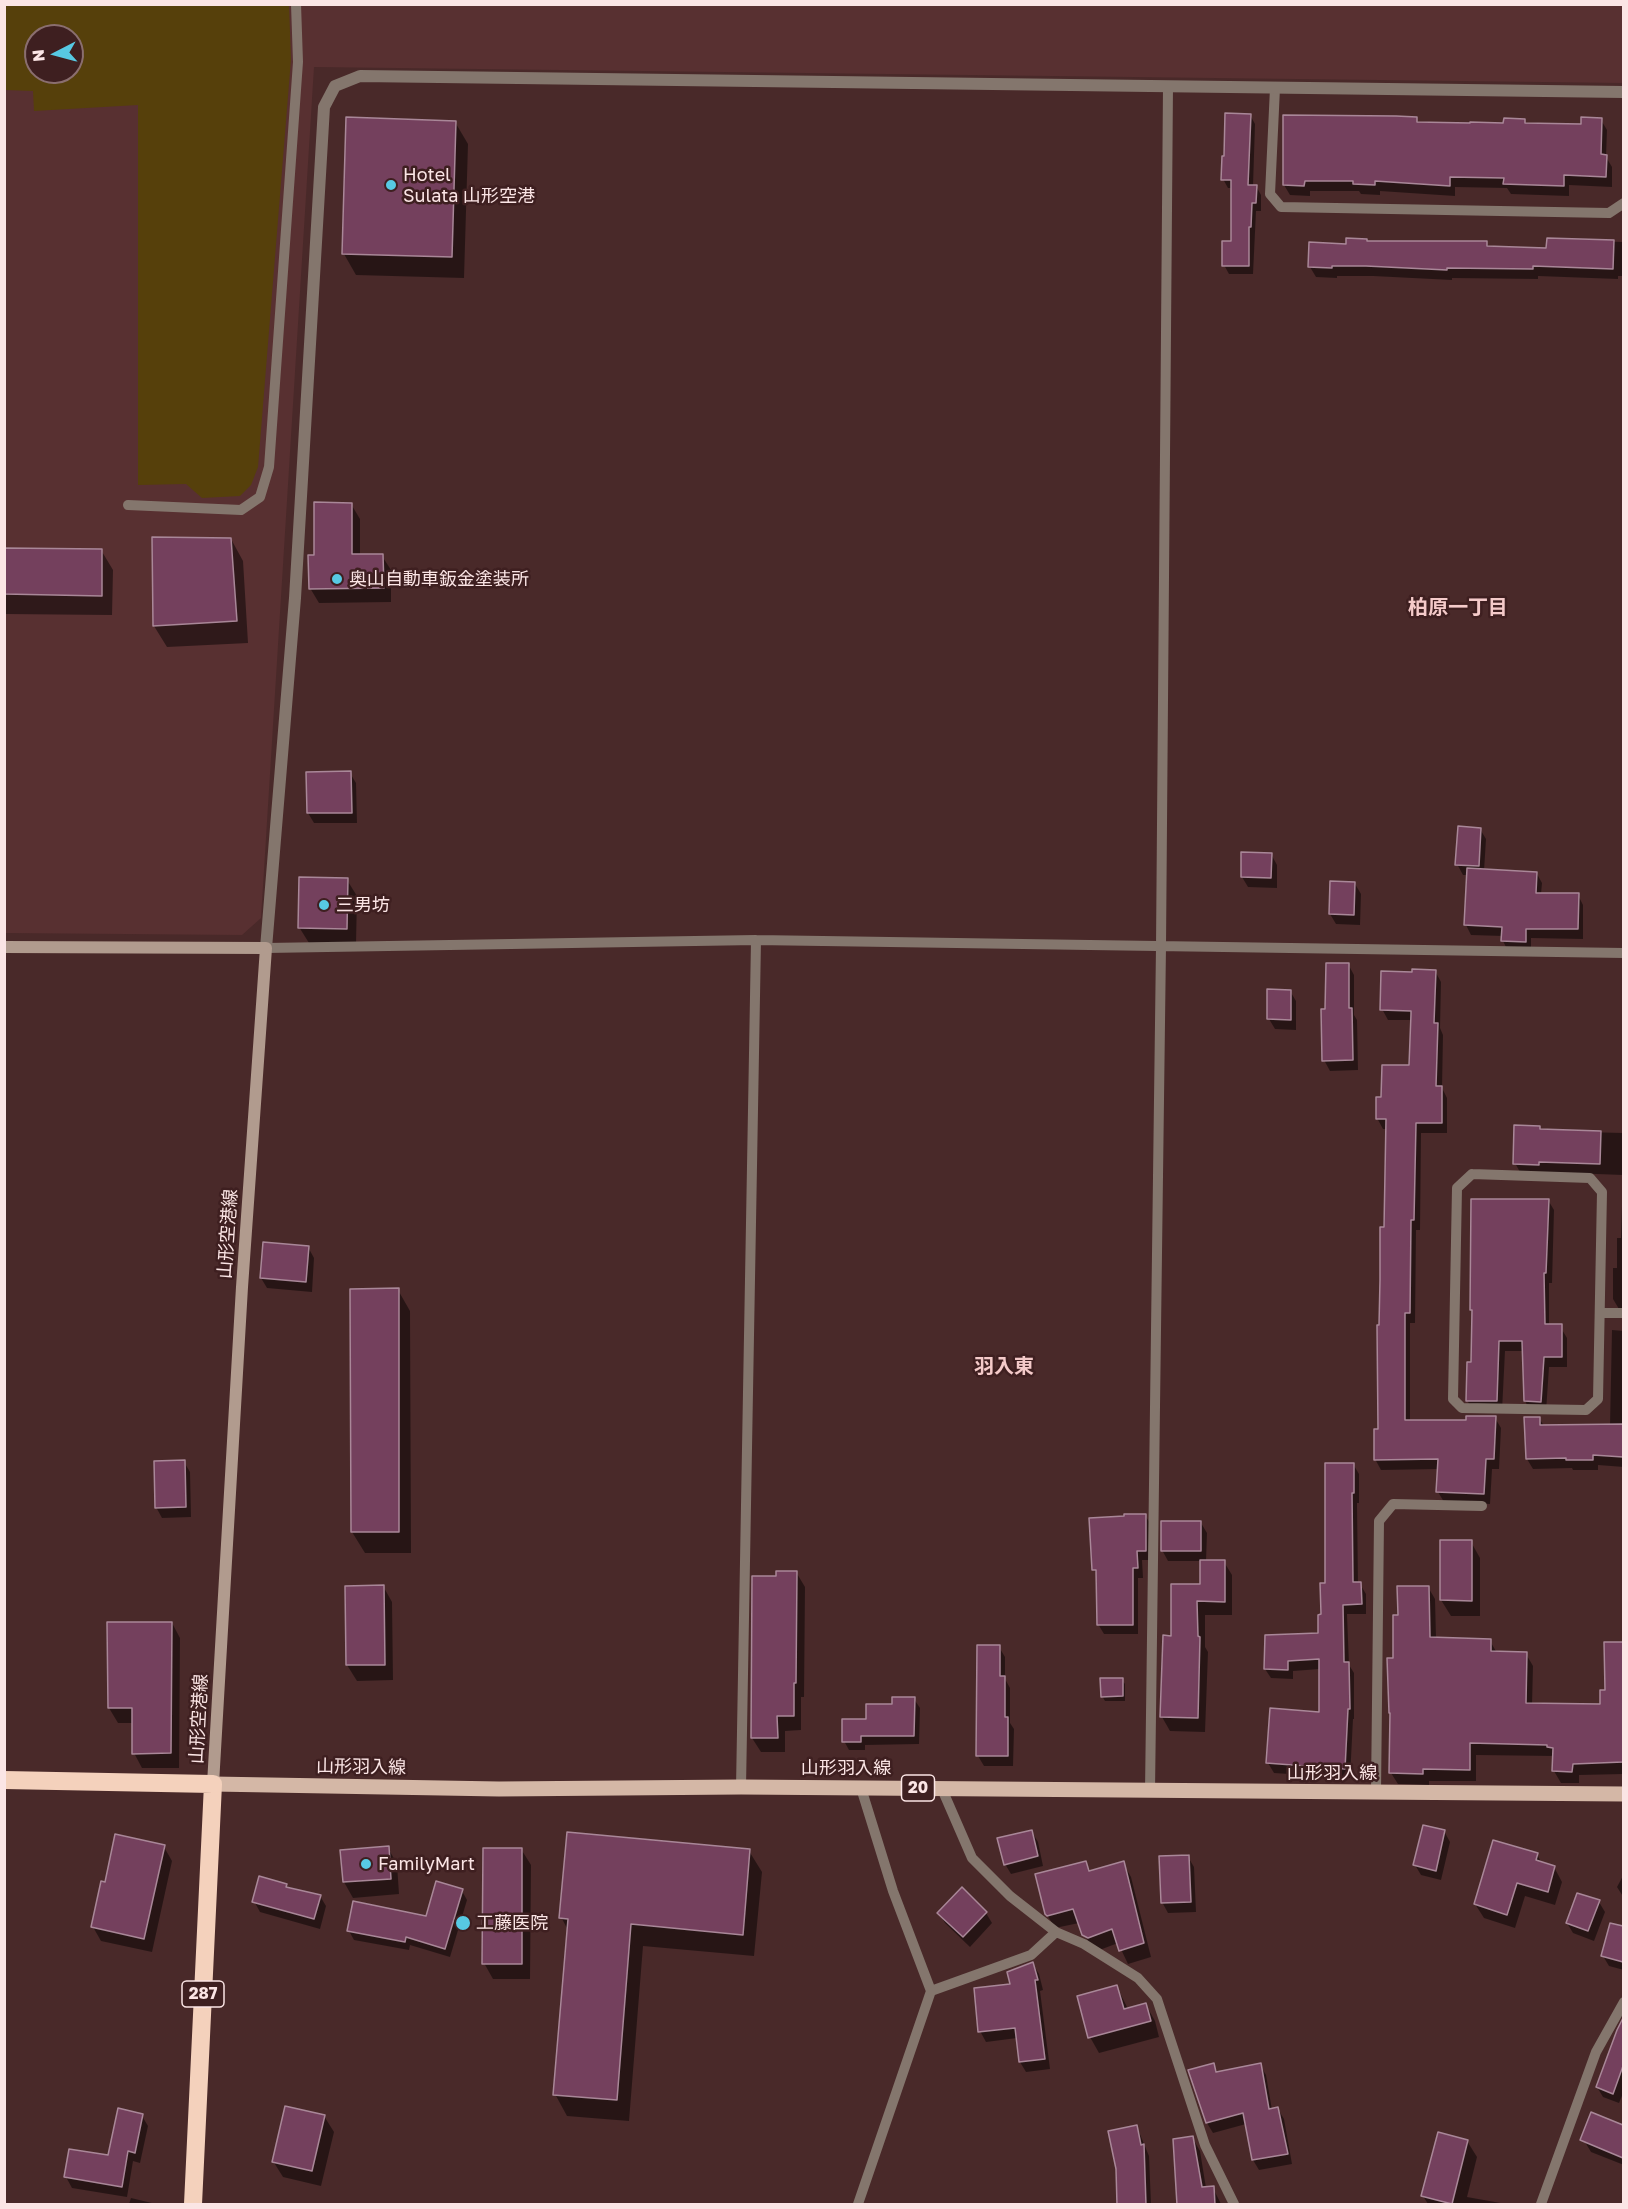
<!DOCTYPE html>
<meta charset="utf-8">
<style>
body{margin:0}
#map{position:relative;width:1628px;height:2209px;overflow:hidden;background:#492929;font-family:"Golos Text",sans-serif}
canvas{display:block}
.frame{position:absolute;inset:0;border:6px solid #fbe5e5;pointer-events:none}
.north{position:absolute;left:24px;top:24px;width:60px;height:60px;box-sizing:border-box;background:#3e1f20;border:2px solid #8a6e6f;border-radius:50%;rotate:264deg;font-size:16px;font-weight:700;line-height:24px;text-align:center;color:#fbe5e5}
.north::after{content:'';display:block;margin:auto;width:21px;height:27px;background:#57c9e3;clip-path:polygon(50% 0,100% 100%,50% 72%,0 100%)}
</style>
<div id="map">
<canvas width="1628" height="2209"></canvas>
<div class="frame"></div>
<div class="north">N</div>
</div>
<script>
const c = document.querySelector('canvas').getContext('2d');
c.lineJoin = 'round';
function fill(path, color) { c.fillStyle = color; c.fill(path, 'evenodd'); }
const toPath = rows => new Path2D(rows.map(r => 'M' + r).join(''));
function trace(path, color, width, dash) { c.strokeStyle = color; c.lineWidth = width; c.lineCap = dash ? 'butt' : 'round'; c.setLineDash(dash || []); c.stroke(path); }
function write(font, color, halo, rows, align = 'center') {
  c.font = font + ' "Golos Text","Noto Sans JP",sans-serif'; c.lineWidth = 5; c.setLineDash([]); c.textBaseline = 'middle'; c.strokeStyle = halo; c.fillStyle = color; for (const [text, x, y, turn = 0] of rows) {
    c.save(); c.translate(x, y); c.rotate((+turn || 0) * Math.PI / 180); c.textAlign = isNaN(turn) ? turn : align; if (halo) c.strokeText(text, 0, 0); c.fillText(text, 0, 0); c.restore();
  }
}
fill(toPath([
 [5,5,1623,5,1623,83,314,67,261,918,242,935,5,933],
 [36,36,72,36,72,72,36,72]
]), '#583031');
fill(toPath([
 [5,4,289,5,291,59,258,467,251,485,240,496,202,498,186,484,138,485,138,105,34,111,33,91,5,90],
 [36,36,72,36,72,72,36,72]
]), '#56400b');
fill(toPath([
 [1250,115,1255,124,1253,186,1256,186,1261,195,1261,211,1256,211,1253,274,1229,274,1224,265,1232,242,1233,188,1228,188,1223,179],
 [1416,119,1419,123,1505,125,1524,121,1526,124,1582,125,1601,120,1607,130,1606,157,1612,167,1612,187,1569,185,1569,196,1511,194,1507,188,1455,187,1455,196,1380,191,1380,195,1361,194,1359,191,1310,191,1310,196,1290,195,1284,185],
 [455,122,468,144,464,278,356,275,344,254],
 [1548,240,1624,242,1624,276,1618,276,1618,279,1538,276,1538,279,1452,278,1452,280,1373,276,1337,276,1337,278,1316,277,1310,267,1347,246,1368,243,1486,242,1489,247,1548,249],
 [351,504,360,519,360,556,382,556,391,570,391,602,319,603,310,588,315,556],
 [153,538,231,539,243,561,248,643,167,647,154,626],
 [4,550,101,550,113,570,112,615,4,614],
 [1623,619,1624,619,1624,752,1622,748],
 [308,773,350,773,356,783,357,823,314,823,308,813],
 [1480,829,1486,839,1484,871,1537,874,1542,883,1541,894,1578,895,1583,905,1583,939,1531,938,1531,952,1508,951,1503,941,1503,936,1471,935,1466,925,1468,875,1463,875,1457,864],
 [1271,854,1277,865,1277,888,1248,887,1242,877],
 [347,880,357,896,356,944,309,943,299,927],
 [1355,884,1361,894,1360,925,1336,924,1330,914],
 [1348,964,1354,975,1354,1015,1357,1020,1358,1070,1330,1071,1324,1060],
 [1435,971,1441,982,1440,1028,1443,1035,1442,1088,1447,1098,1447,1133,1421,1133,1420,1230,1416,1230,1415,1323,1410,1323,1410,1422,1467,1421,1495,1418,1501,1428,1499,1469,1492,1469,1490,1504,1444,1502,1438,1492,1439,1469,1381,1470,1375,1459,1380,1431,1380,1326,1387,1129,1383,1129,1377,1118,1383,1099,1411,1067,1413,1020,1388,1020,1382,1009],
 [1290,991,1296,1001,1296,1030,1275,1029,1269,1019],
 [1540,1128,1541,1131,1624,1133,1624,1309,1619,1309,1613,1299,1613,1268,1617,1268,1617,1238,1621,1238,1623,1175,1544,1172,1521,1174,1515,1163],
 [1548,1200,1554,1210,1552,1283,1549,1283,1549,1328,1561,1328,1567,1338,1567,1367,1549,1367,1546,1412,1531,1412,1525,1401,1524,1351,1505,1351,1502,1411,1473,1411,1467,1400,1473,1364,1473,1313,1471,1310],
 [308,1247,314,1258,312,1292,267,1288,261,1278],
 [398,1290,410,1311,411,1553,365,1553,352,1532],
 [1612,1330,1624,1331,1624,1467,1598,1465,1598,1470,1573,1470,1572,1468,1533,1469,1527,1459,1539,1418,1544,1426,1610,1426],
 [184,1462,190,1472,191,1517,162,1518,156,1507],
 [1353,1464,1359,1474,1359,1503,1357,1503,1358,1584,1360,1584,1366,1594,1366,1614,1347,1614,1349,1665,1354,1673,1354,1719,1353,1719,1350,1778,1274,1773,1268,1763,1320,1713,1320,1669,1293,1671,1293,1679,1271,1678,1265,1669,1320,1634,1326,1585],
 [1145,1515,1151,1525,1150,1560,1142,1560,1143,1578,1138,1578,1138,1634,1104,1634,1098,1624,1098,1576,1094,1570],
 [1201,1523,1207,1533,1206,1561,1224,1562,1232,1575,1232,1615,1205,1615,1205,1647,1208,1652,1205,1732,1170,1731,1162,1717,1173,1637,1202,1586,1202,1561,1168,1561,1162,1550],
 [1471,1542,1480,1558,1480,1616,1451,1616,1441,1600],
 [796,1572,805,1587,804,1697,801,1697,801,1730,785,1731,785,1752,761,1752,752,1738,778,1577],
 [383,1586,392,1602,393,1680,357,1681,347,1665],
 [1428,1587,1435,1599,1436,1638,1490,1641,1497,1653,1526,1654,1533,1666,1532,1705,1602,1706,1606,1691,1605,1644,1624,1643,1624,1774,1579,1775,1579,1783,1561,1783,1554,1771,1554,1756,1476,1755,1476,1781,1429,1781,1429,1785,1398,1784,1391,1773,1395,1659,1400,1617],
 [172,1623,180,1638,179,1768,142,1768,134,1753,133,1723,118,1723,109,1708],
 [999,1647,1005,1657,1005,1679,1010,1688,1010,1723,1014,1729,1013,1766,984,1766,978,1756],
 [1122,1680,1125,1684,1125,1701,1105,1701,1102,1696],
 [914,1699,920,1708,919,1744,865,1745,865,1750,849,1750,844,1741,867,1720,893,1706],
 [1444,1831,1450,1842,1441,1880,1421,1875,1415,1865],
 [1032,1832,1038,1842,1043,1866,1011,1874,1005,1864],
 [164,1847,172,1861,152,1952,101,1941,93,1927,106,1883],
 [388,1848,397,1864,399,1894,353,1898,344,1882,342,1852],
 [521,1849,531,1865,530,1979,493,1979,484,1963],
 [749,1851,762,1872,754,1956,643,1946,629,2121,567,2116,555,2094,568,1930,561,1917],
 [1537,1854,1542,1864,1554,1867,1562,1882,1555,1905,1525,1896,1515,1928,1484,1918,1475,1904],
 [1188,1857,1194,1867,1196,1912,1168,1913,1162,1902],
 [1086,1863,1091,1872,1123,1863,1131,1877,1151,1957,1128,1964,1118,1943,1097,1951,1092,1949,1079,1923,1055,1928,1046,1913],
 [1624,1874,1624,1898,1617,1887],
 [286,1885,288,1889,320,1896,326,1906,320,1929,260,1912,254,1901],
 [962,1890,986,1913,992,1923,970,1947,945,1923,939,1913],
 [462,1891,467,1900,450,1957,410,1945,409,1950,354,1940,349,1931,427,1918],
 [1599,1902,1605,1912,1594,1941,1573,1933,1567,1923],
 [1611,1925,1624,1928,1624,1970,1609,1966,1603,1956],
 [1033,1964,1039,1974,1043,1990,1040,1991,1050,2069,1026,2072,1020,2062,1017,2038,986,2042,980,2031,1012,1986],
 [1117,1987,1128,2009,1146,2005,1155,2021,1159,2037,1099,2053,1090,2037],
 [1618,2037,1624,2040,1624,2091,1619,2103,1603,2097,1597,2087],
 [1213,2064,1218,2073,1260,2065,1266,2075,1272,2110,1278,2109,1284,2119,1292,2164,1259,2170,1253,2160,1246,2124,1213,2133,1207,2123],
 [142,2116,148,2126,140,2163,133,2161,127,2197,72,2188,66,2177,109,2157],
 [324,2116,334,2132,321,2186,283,2177,273,2161],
 [1607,2120,1624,2127,1624,2165,1591,2152,1585,2142],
 [1137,2127,1149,2156,1151,2204,1118,2204,1117,2169],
 [1192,2137,1200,2151,1206,2188,1213,2188,1221,2204,1179,2204],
 [1467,2141,1477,2157,1467,2197,1506,2204,1428,2204,1423,2196],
 [131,2198,156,2204,157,2204,129,2204]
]), '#0007');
const building = toPath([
 [1225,113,1251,114,1248,185,1257,185,1256,203,1252,203,1251,227,1249,227,1249,266,1222,266,1222,241,1231,241,1231,180,1221,180,1222,156,1224,156,1225,113],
 [1283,115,1396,116,1417,117,1417,122,1470,123,1470,122,1503,123,1504,118,1525,119,1525,123,1581,124,1581,117,1602,118,1601,154,1607,155,1606,177,1564,175,1564,186,1503,184,1504,178,1450,177,1450,186,1375,181,1375,185,1353,184,1353,181,1305,181,1304,186,1283,185,1283,115],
 [346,117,456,121,452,257,342,254,346,117],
 [1346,238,1367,239,1367,241,1487,241,1487,246,1546,248,1547,238,1614,240,1613,269,1533,266,1533,269,1447,268,1447,270,1366,266,1332,266,1332,268,1308,267,1309,242,1346,244,1346,238],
 [314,502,352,503,352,554,383,554,384,588,309,589,308,555,314,555,314,502],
 [152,537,231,538,237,621,153,626,152,537],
 [4,548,102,549,102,596,4,594,4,548],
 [351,771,352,813,307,813,306,772,351,771],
 [1458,826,1481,828,1479,866,1455,865,1458,826],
 [1241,852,1272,853,1271,878,1241,877,1241,852],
 [1467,868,1537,872,1536,893,1579,893,1578,929,1526,929,1526,942,1501,941,1502,927,1464,925,1467,868],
 [299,877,348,878,347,929,298,928,299,877],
 [1330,881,1355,882,1354,915,1329,914,1330,881],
 [1326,963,1349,963,1349,1008,1352,1008,1353,1060,1322,1061,1321,1009,1325,1009,1326,963],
 [1412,969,1436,970,1434,1023,1438,1023,1436,1086,1442,1086,1442,1123,1416,1123,1414,1220,1411,1220,1410,1313,1405,1313,1405,1420,1466,1420,1466,1416,1496,1416,1494,1459,1486,1459,1484,1494,1436,1492,1438,1459,1374,1460,1374,1429,1378,1429,1377,1325,1379,1325,1380,1280,1380,1227,1384,1227,1386,1119,1376,1119,1376,1097,1381,1097,1382,1065,1409,1065,1411,1014,1411,1011,1380,1010,1381,971,1412,972,1412,969],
 [1267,989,1291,990,1291,1020,1267,1019,1267,989],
 [1514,1125,1540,1126,1540,1129,1601,1131,1600,1164,1539,1162,1539,1165,1513,1164,1514,1125],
 [1471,1199,1549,1199,1546,1273,1544,1273,1545,1324,1562,1324,1562,1357,1544,1357,1541,1402,1524,1401,1522,1341,1499,1341,1497,1401,1466,1401,1467,1362,1471,1362,1472,1310,1470,1310,1471,1199],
 [263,1242,309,1246,306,1282,260,1278,263,1242],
 [399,1288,399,1532,351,1532,350,1289,399,1288],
 [1524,1417,1540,1417,1540,1425,1623,1424,1623,1457,1593,1455,1593,1460,1566,1460,1566,1458,1526,1459,1524,1417],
 [185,1460,186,1507,155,1508,154,1461,185,1460],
 [1325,1463,1354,1463,1354,1493,1352,1493,1353,1582,1361,1582,1362,1604,1343,1605,1344,1662,1349,1662,1350,1709,1348,1709,1345,1769,1266,1763,1270,1708,1319,1712,1319,1659,1288,1661,1288,1670,1264,1669,1265,1635,1318,1633,1318,1615,1321,1614,1320,1583,1325,1583,1325,1463],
 [1124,1514,1146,1514,1146,1551,1137,1551,1138,1568,1133,1568,1133,1625,1097,1625,1096,1570,1092,1570,1089,1518,1124,1516,1124,1514],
 [1161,1521,1201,1521,1201,1551,1161,1551,1161,1521],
 [1440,1540,1472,1540,1472,1601,1440,1600,1440,1540],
 [1200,1560,1225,1560,1225,1602,1197,1601,1198,1636,1200,1637,1198,1718,1160,1717,1163,1635,1171,1636,1171,1584,1200,1584,1200,1560],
 [776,1571,797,1571,796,1683,794,1683,794,1716,777,1716,778,1738,751,1738,752,1576,776,1576,776,1571],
 [384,1585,385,1665,346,1665,345,1586,384,1585],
 [1397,1586,1429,1586,1430,1637,1491,1639,1491,1651,1527,1652,1526,1703,1600,1704,1600,1690,1605,1690,1604,1642,1623,1642,1623,1762,1573,1764,1572,1772,1552,1771,1553,1748,1547,1747,1547,1745,1470,1743,1470,1770,1423,1769,1423,1774,1389,1773,1390,1713,1389,1713,1387,1658,1393,1658,1393,1615,1398,1615,1397,1586],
 [107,1622,172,1622,171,1753,132,1754,132,1708,108,1708,107,1622],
 [977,1645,1000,1645,1000,1676,1005,1676,1005,1717,1008,1717,1008,1756,976,1756,977,1645],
 [1100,1678,1123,1678,1123,1696,1101,1697,1100,1678],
 [892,1697,915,1697,914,1736,861,1736,861,1742,842,1742,842,1719,866,1719,866,1704,892,1704,892,1697],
 [1423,1825,1445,1830,1436,1871,1413,1865,1423,1825],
 [1032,1830,1038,1856,1004,1865,997,1838,1032,1830],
 [567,1832,750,1849,743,1935,631,1924,617,2100,553,2095,568,1919,559,1918,567,1832],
 [115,1834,165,1845,144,1939,91,1927,101,1881,105,1882,115,1834],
 [1493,1840,1538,1853,1536,1860,1555,1866,1548,1892,1517,1883,1507,1915,1474,1904,1493,1840],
 [389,1846,391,1879,343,1882,340,1850,389,1846],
 [483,1848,522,1848,522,1964,482,1964,483,1848],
 [1189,1855,1191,1902,1161,1903,1159,1856,1189,1855],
 [1086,1861,1089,1871,1124,1861,1144,1943,1119,1951,1112,1929,1088,1938,1082,1935,1073,1909,1047,1916,1045,1914,1035,1874,1086,1861],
 [259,1876,287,1884,286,1887,321,1895,314,1919,252,1902,259,1876],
 [436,1881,463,1889,445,1949,406,1937,405,1942,347,1931,353,1901,426,1916,436,1881],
 [962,1887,987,1912,963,1937,937,1913,962,1887],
 [1577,1893,1600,1900,1588,1931,1566,1923,1577,1893],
 [1610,1923,1623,1926,1623,1962,1601,1956,1610,1923],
 [1033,1962,1038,1980,1035,1980,1045,2059,1019,2062,1015,2028,978,2032,974,1988,1010,1984,1007,1972,1033,1962],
 [1117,1985,1124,2009,1146,2003,1151,2021,1088,2038,1077,1996,1117,1985],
 [1623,2018,1623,2066,1613,2094,1596,2087,1617,2030,1623,2018],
 [1214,2063,1216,2072,1261,2063,1269,2109,1278,2107,1288,2154,1252,2160,1243,2113,1206,2123,1188,2070,1214,2063],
 [285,2106,325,2115,312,2171,272,2162,285,2106],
 [118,2108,143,2114,135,2153,128,2151,122,2187,64,2177,69,2149,108,2155,118,2108],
 [1591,2112,1623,2125,1623,2158,1580,2140,1591,2112],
 [1137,2125,1141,2145,1144,2144,1146,2205,1117,2205,1116,2169,1108,2131,1137,2125],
 [1438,2132,1468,2140,1452,2204,1421,2196,1438,2132],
 [1193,2136,1202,2187,1214,2186,1215,2205,1177,2205,1173,2139,1193,2136]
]);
fill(building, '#74405d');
trace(building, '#a98798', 1.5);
trace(toPath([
 [1275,88,1270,194,1281,207,1609,213,1624,203],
 [128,505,241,510,260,497,269,467,298,62,296,4],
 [266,948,756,940,1624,953],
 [1472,1174,1590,1178,1602,1192,1598,1399,1586,1410,1462,1408,1453,1399,1457,1188,1472,1174],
 [1601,1313,1624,1313],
 [741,1787,756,940],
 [942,1789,972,1858,1010,1896,1056,1932,1084,1944,1138,1978,1157,1999,1205,2145,1234,2204],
 [1150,1791,1161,946,1168,86],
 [1376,1792,1379,1521,1393,1504,1482,1506],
 [931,1991,1031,1955,1056,1932],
 [858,2204,931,1991,893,1891,861,1788],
 [1541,2204,1596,2052,1624,2002]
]), '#84766d', 10);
trace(toPath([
 [266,948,295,598,324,107,335,86,360,76,1624,92]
]), '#84766d', 12);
trace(toPath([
 [4,947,266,948,242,1287,213,1784]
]), '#b19b8e', 12);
trace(toPath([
 [213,1784,499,1789,741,1787,1624,1794]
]), '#d4b7a6', 15);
trace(toPath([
 [4,1780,213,1784,193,2204]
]), '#f4d1bc', 18);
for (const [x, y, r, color] of [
 [391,185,6,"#57c9e3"],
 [337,579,6,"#57c9e3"],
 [324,905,6,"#57c9e3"],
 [366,1864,6,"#57c9e3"],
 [463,1923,8,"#57c9e3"]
]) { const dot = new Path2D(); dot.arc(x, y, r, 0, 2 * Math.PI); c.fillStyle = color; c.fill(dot); trace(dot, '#3e1f20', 2); }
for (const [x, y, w] of [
 [918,1788,33],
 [203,1994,42]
]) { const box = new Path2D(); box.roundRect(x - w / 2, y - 13, w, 26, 4.5); c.fillStyle = '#3e1f20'; c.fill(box); trace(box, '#fbe5e5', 1.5); }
write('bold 16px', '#fbe5e5', null, [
 ["20",918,1788],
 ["287",203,1994]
]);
write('18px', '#fbe5e5', '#3e1f20', [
 ["Hotel",403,175],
 ["Sulata 山形空港",403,196],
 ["奥山自動車鈑金塗装所",349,579],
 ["三男坊",336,905],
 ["FamilyMart",378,1864],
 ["工藤医院",476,1923]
], 'left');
write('18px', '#fbe5e5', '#3e1f20', [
 ["山形空港線",228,1234,-86],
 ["山形空港線",199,1719,-87],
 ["山形羽入線",361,1767,1],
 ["山形羽入線",846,1768],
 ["山形羽入線",1332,1773]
]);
write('bold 20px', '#f4cac9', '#3e1f20', [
 ["柏原一丁目",1458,608],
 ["羽入東",1004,1367]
]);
</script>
